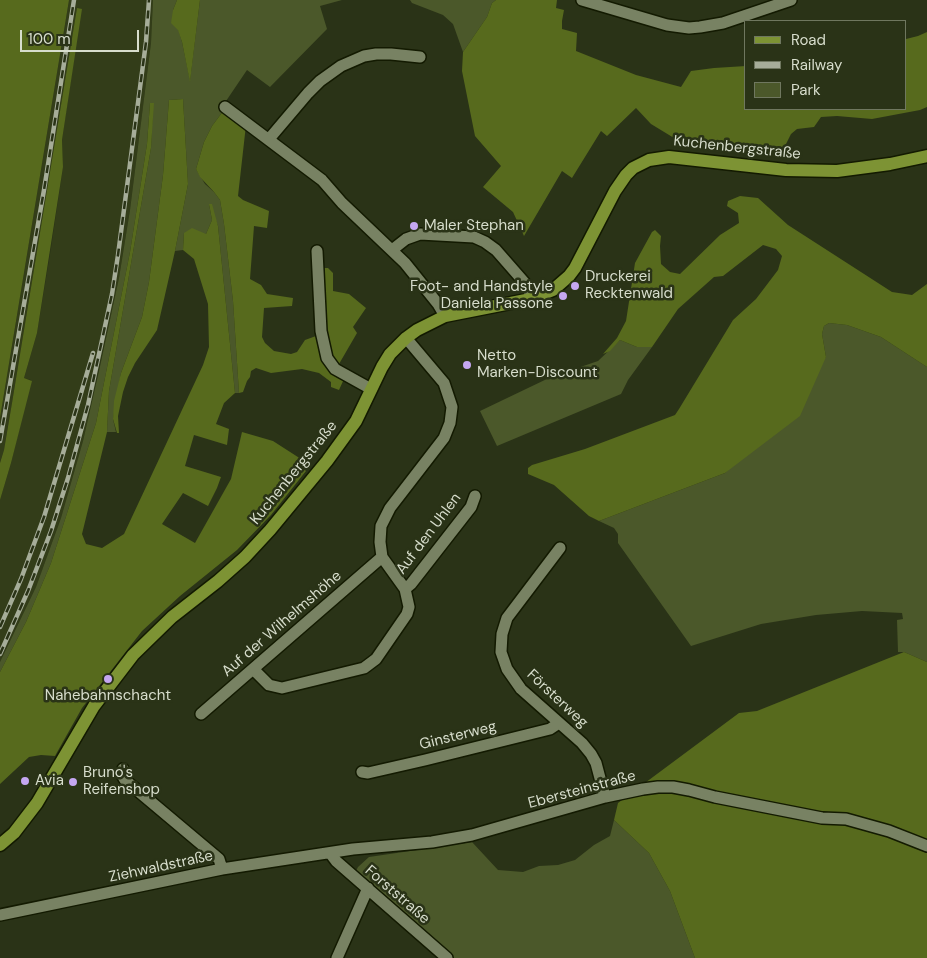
<!DOCTYPE html>
<meta charset="utf-8">
<style>
body{margin:0}
#map{position:relative;width:927px;height:958px;overflow:hidden;background:#2a3317;font-family:"DM Sans",sans-serif}
canvas{display:block}
.legend{position:absolute;left:744px;top:20px;width:162px;height:90px;box-sizing:border-box;background:#2a3317;border:1px solid #6f775f;margin:0;padding:6px 9px;list-style:none;font-size:15px;color:#d7ddcc}
.legend li{display:flex;align-items:center;gap:10px;height:25px}
.legend b{width:25px;border:1px solid #6f775f}
.scale{position:absolute;left:20px;top:30px;width:119px;height:22px;box-sizing:border-box;border:2px solid #d7ddcc;border-top:0;padding-left:6px;font-size:15px;line-height:18px;white-space:nowrap;color:#d7ddcc;-webkit-text-stroke:4px #2a3317;paint-order:stroke}
</style>
<div id="map">
<canvas width="927" height="958"></canvas>
<ul class="legend">
<li><b style="height:6px;background:#7d9334"></b>Road</li>
<li><b style="height:6px;background:#a6ad99"></b>Railway</li>
<li><b style="height:14px;background:#4b582a"></b>Park</li>
</ul>
<div class="scale">100 m</div>
</div>
<script>
const c = document.querySelector('canvas').getContext('2d');
c.lineJoin = 'round';
function fill(path, color) { c.fillStyle = color; c.fill(path, 'evenodd'); }
const toPath = rows => new Path2D(rows.map(r => 'M' + r).join(''));
function trace(path, color, width, dash) { c.strokeStyle = color; c.lineWidth = width; c.lineCap = dash ? 'butt' : 'round'; c.setLineDash(dash || []); c.stroke(path); }
function write(font, color, halo, rows, align = 'center') {
  c.font = font + ' "DM Sans",sans-serif'; c.lineWidth = 5; c.setLineDash([]); c.textBaseline = 'middle'; c.strokeStyle = halo; c.fillStyle = color; for (const [text, x, y, turn = 0] of rows) {
    c.save(); c.translate(x, y); c.rotate((+turn || 0) * Math.PI / 180); c.textAlign = isNaN(turn) ? turn : align; if (halo) c.strokeText(text, 0, 0); c.fillText(text, 0, 0); c.restore();
  }
}
fill(toPath([
 [69,0,153,0,151,43,130,210,119,278,83,441,61,518,36,587,0,662,0,500,11,463,31,380,24,378,37,333,51,248,63,167,62,140,81,9,77,9,12,403,4,450,0,462,0,418]
]), '#333d19');
fill(toPath([
 [153,0,177,0,173,10,182,42,190,80,200,0,342,0,320,6,327,29,270,87,247,70,222,107,224,110,212,126,204,142,196,169,205,184,214,192,220,200,224,224,233,301,239,393,235,393,218,226,209,204,212,220,206,234,184,233,183,250,175,251,188,184,183,99,169,100,163,175,149,282,142,317,121,373,113,419,116,432,107,432,109,391,151,148,153,103,150,103,147,144,130,252,96,423,51,563,26,622,0,672,0,662,36,587,61,518,83,441,99,371,119,278,130,210,151,43],
 [410,0,496,0,492,3,487,17,463,52,453,24,443,15,412,3],
 [829,323,847,325,881,337,927,367,927,662,904,652,898,652,897,620,903,619,902,613,862,611,816,615,761,624,691,646,618,543,618,534,614,528,599,521,725,473,826,357,822,334,824,326],
 [620,340,637,347,652,347,628,380,621,394,497,446,480,411,551,377,598,361],
 [614,820,649,853,670,891,695,958,454,958,356,871,358,867,369,857,472,842,498,870,523,872,539,866,558,865,575,860,594,845,610,836]
]), '#4b582a');
fill(toPath([
 [0,0,69,0,0,418],
 [177,0,200,0,190,82,182,42,178,30,171,23,173,10],
 [496,0,557,0,556,8,564,10,562,21,562,29,577,33,576,51,636,75,681,87,691,71,714,68,746,66,746,109,906,109,906,39,918,36,927,32,927,107,920,110,872,119,837,116,821,117,814,127,797,129,791,134,782,152,674,138,651,124,636,108,607,136,601,131,572,178,562,171,524,236,513,212,483,187,501,166,475,136,462,71,463,52,487,17,492,3],
 [77,8,82,9,62,140,63,167,37,333,24,378,32,381,11,463,0,500,0,463,4,450,12,403],
 [183,99,188,184,175,251,157,330,135,363,128,377,123,392,118,416,119,433,117,433,113,419,114,401,121,373,142,317,149,282,163,175,169,100],
 [150,103,154,103,151,148,109,391,107,432,82,534,86,544,102,548,124,534,203,365,209,347,208,304,194,259,183,250,184,233,192,228,206,234,212,220,209,204,212,204,218,226,235,393,224,403,216,424,229,429,227,445,194,435,185,466,221,477,217,488,208,506,183,493,162,524,195,543,231,479,242,432,273,441,301,459,306,471,271,515,237,550,180,596,142,631,82,708,55,756,41,755,29,757,0,784,0,672,26,622,51,563,96,423,130,252,147,144],
 [224,110,246,125,238,196,243,200,269,211,267,228,254,226,250,279,261,285,267,294,293,298,292,306,264,308,262,337,265,343,274,351,291,354,297,352,305,340,316,336,344,379,339,390,331,387,331,382,319,373,302,369,271,373,256,368,251,371,250,377,247,381,243,392,239,393,233,301,224,224,220,200,214,192,200,177,196,169,204,142,212,126],
 [740,196,758,198,788,225,892,292,912,295,927,284,927,367,881,337,847,325,829,323,824,326,822,334,826,357,800,416,725,473,599,521,589,516,554,485,528,474,528,468,532,465,585,449,675,415,679,409,733,320,756,299,778,270,782,256,776,249,763,245,723,276,714,277,678,309,652,347,637,347,620,340,610,351,603,354,617,338,626,321,635,263,652,232,655,230,661,236,660,246,661,264,670,272,680,274,720,235,739,223,738,213,727,206,728,201],
 [324,268,328,268,333,273,333,291,349,294,366,308,353,327,357,333,339,364,333,360,327,348],
 [904,652,927,662,927,958,695,958,670,891,649,853,614,820,618,803,739,713,757,711]
]), '#576a1d');
const minor = toPath([
 [582,0,667,25,689,28,700,27,723,23,791,0],
 [225,107,322,180,342,203,405,263,438,304,445,316],
 [269,139,308,93,320,81,341,66,364,56,376,54,391,54,420,57],
 [392,250,406,239,420,234,474,237,485,242,496,250,524,282,529,290,531,299],
 [317,251,321,331,327,358,335,369,371,389],
 [560,548,507,618,502,634,501,652,507,669,521,689,582,743,591,754,596,763,605,797],
 [405,589,411,584,471,507,475,496],
 [253,669,269,685,282,688,364,668,376,659,407,614,409,607,405,589,382,557,380,542,381,526,390,508,444,438,450,423,452,407,444,383,406,338],
 [201,714,382,557],
 [123,769,122,775,125,780,219,859,222,869],
 [362,772,368,773,425,760,550,729,559,723],
 [330,853,336,861,447,958],
 [0,915,222,869,353,849,432,842,472,835,605,797,643,789,658,787,673,787,689,790,715,797,822,818,846,819,889,831,927,846],
 [337,958,368,888]
]);
const major = toPath([
 [0,845,14,833,37,803,94,706,133,655,172,617,218,581,245,557,270,530,327,461,356,421,382,367,390,354,406,338,417,330,445,316,531,299,553,290,569,276,575,268,615,191,626,175,633,168,649,160,669,157,786,170,837,171,890,164,927,156]
]);
trace(minor, '#131a01', 14);
trace(major, '#131a01', 15);
trace(minor, '#788263', 11);
trace(major, '#7d9334', 12);
const rail = toPath([
 [0,441,44,190,74,0],
 [0,627,21,579,44,517,93,353],
 [0,654,28,591,51,531,68,478,88,405,112,294,118,255,146,42,149,0]
]);
trace(rail, '#a6ad99', 4.5);
trace(rail, '#2a3317', 2.5, [8]);
for (const [x, y, r, color] of [
 [414,226,5,"#c5a7f1"],
 [575,286,5,"#c5a7f1"],
 [563,296,5,"#c5a7f1"],
 [467,365,5,"#c5a7f1"],
 [108,679,5,"#c5a7f1"],
 [25,781,5,"#c5a7f1"],
 [73,782,5,"#c5a7f1"]
]) { const dot = new Path2D(); dot.arc(x, y, r, 0, 2 * Math.PI); c.fillStyle = color; c.fill(dot); trace(dot, '#2a3317', 2); }
write('15px', '#d7ddcc', '#2a3317', [
 ["Kuchenbergstraße",737,148,6],
 ["Kuchenbergstraße",294,473,-51],
 ["Auf den Uhlen",429,534,-53],
 ["Auf der Wilhelmshöhe",282,624,-41],
 ["Försterweg",557,699,43],
 ["Ginsterweg",458,736,-14],
 ["Ebersteinstraße",582,790,-15],
 ["Ziehwaldstraße",161,867,-12],
 ["Forststraße",397,895,41]
]);
write('15px', '#d7ddcc', '#2a3317', [
 ["Maler Stephan",424,226],
 ["Druckerei",585,277],
 ["Recktenwald",585,294],
 ["Foot- and Handstyle",553,287,"right"],
 ["Daniela Passone",553,304,"right"],
 ["Netto",477,356],
 ["Marken-Discount",477,373],
 ["Nahebahnschacht",108,696,"center"],
 ["Bruno's",83,773],
 ["Reifenshop",83,790],
 ["Avia",35,781]
], 'left');
</script>
